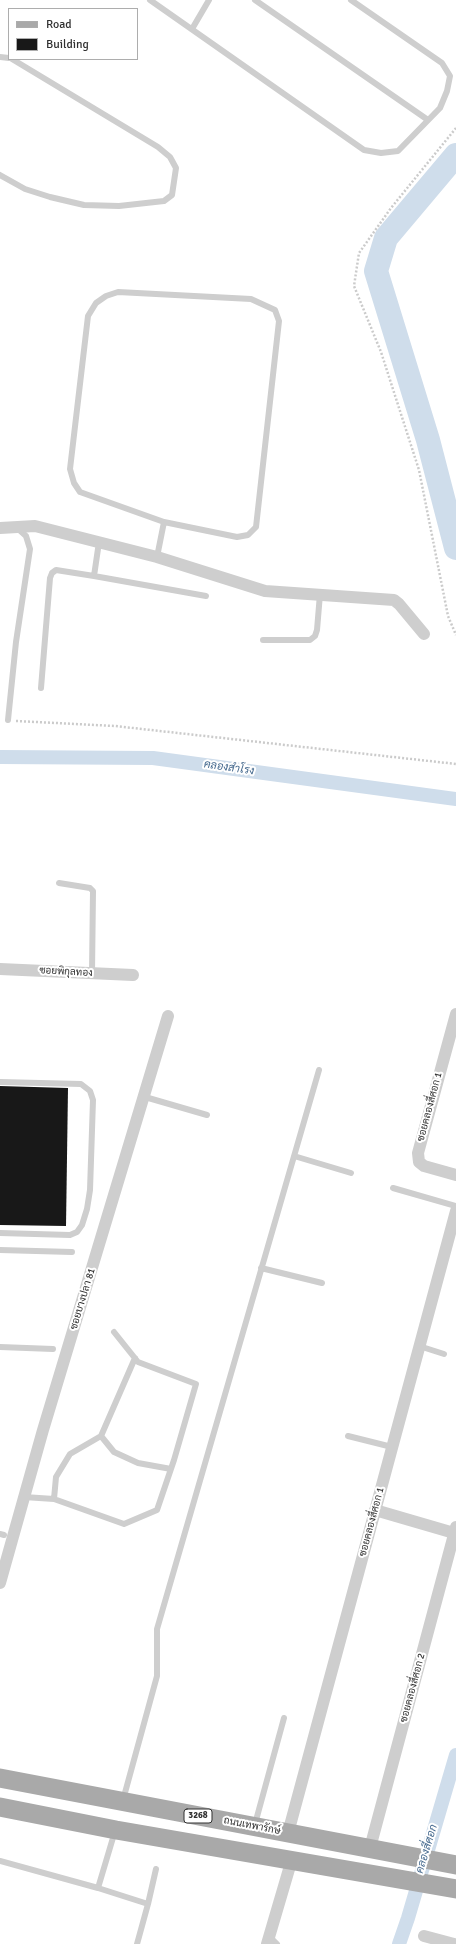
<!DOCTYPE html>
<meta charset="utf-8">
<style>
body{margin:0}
#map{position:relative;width:456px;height:1944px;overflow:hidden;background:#fff;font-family:Signika,sans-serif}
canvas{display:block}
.legend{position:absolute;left:8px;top:8px;width:130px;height:52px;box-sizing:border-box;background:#fff;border:1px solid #adadad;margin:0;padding:5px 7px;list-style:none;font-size:12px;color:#313131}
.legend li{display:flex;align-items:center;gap:8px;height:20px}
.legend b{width:20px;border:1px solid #adadad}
</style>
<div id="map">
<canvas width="456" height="1944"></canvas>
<ul class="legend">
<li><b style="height:5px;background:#a9a9a9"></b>Road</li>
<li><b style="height:11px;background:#181818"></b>Building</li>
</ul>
</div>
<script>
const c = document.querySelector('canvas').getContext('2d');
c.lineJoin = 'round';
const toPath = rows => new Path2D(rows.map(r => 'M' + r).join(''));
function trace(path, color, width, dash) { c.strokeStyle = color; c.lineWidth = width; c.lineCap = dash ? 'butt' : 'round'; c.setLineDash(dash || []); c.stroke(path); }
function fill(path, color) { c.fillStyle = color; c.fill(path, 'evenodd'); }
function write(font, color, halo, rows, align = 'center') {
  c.font = font + ' Signika,Sarabun,sans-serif'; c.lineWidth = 4; c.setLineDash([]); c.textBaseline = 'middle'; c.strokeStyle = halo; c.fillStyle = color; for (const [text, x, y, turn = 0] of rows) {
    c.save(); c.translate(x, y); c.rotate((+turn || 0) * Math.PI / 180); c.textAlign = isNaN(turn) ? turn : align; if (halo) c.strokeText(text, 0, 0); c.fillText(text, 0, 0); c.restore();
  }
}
trace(toPath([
 [0,757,153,758,456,799],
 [399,1944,408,1918,456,1755]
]), '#cfddeb', 14);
trace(toPath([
 [456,155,386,238,376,271,428,440,456,548]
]), '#cfddeb', 24);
fill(toPath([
 [0,1086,68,1088,66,1226,0,1225]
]), '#181818');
trace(toPath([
 [456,128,391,208,359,253,354,286,381,352,419,470,448,616,456,635],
 [16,721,115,726,456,764]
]), '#cbcbcb', 2.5, [2, 2]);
trace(toPath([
 [150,0,364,150,381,153,398,151,440,108,447,91,450,76,442,63,351,0],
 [255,0,428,120],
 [192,29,209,0],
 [0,57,9,58],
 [0,175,25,189,50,197,84,205,119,206,164,201,172,195,176,168,170,157,158,147,12,59],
 [99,542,94,576,206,596],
 [157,557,164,522,237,537,248,535,256,527,279,321,275,310,251,299,118,292,106,296,96,303,88,316,70,469,74,483,80,492,164,522],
 [263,640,310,640,315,636,317,630,320,594],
 [41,688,50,578,52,573,56,570,94,576],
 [8,720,16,642,30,549,26,536,16,527],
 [59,883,90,888,93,891,92,973],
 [0,1082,81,1084,90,1091,93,1100,90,1190,87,1209,82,1225,77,1232,70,1235,0,1233],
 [145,1097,207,1115],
 [294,1156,351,1173],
 [393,1188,456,1206],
 [0,1250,72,1252],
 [261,1268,322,1283],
 [419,1346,444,1354],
 [0,1347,53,1349],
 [101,1436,114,1452,138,1463,171,1469],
 [348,1436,392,1447],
 [24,1497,54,1499,124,1524,157,1510,174,1460,196,1384,138,1362,114,1332],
 [54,1499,56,1477,70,1454,101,1436,135,1358],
 [0,1534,4,1535],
 [123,1800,157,1676,157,1629,319,1070],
 [255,1824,284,1718],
 [115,1831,98,1888,148,1904,156,1869],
 [0,1861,98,1888],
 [269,1936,277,1944],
 [137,1944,148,1904]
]), '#cecece', 6);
trace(toPath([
 [0,528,35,526,157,557,265,591,394,600,399,604,424,634],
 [0,969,133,975],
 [456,1014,418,1153,419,1162,424,1166,456,1175],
 [375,1510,454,1533],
 [0,1583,43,1430,168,1016],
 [288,1833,456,1211],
 [370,1848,456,1527],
 [424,1936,454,1944],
 [267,1944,292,1859]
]), '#cecece', 12);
trace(toPath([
 [0,1778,456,1865],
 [0,1807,116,1830,456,1889]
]), '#a9a9a9', 19);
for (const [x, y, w] of [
 [198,1816,28]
]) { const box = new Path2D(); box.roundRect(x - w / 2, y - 7, w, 14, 3); c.fillStyle = '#fff'; c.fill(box); trace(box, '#313131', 1); }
write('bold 9px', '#313131', null, [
 ["3268",198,1816]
]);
write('10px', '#313131', '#fff', [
 ["ซอยพิกุลทอง",66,972,3],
 ["ซอยคลองสี่ศอก 1",430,1107,-75],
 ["ซอยบางปลา 81",83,1299,-73],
 ["ซอยคลองสี่ศอก 1",372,1522,-75],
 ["ซอยคลองสี่ศอก 2",413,1688,-75],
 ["ถนนเทพารักษ์",252,1826,11]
]);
write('italic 11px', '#45698e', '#fff', [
 ["คลองสำโรง",229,768,8],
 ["คลองสี่ศอก",427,1849,-73]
]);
</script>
